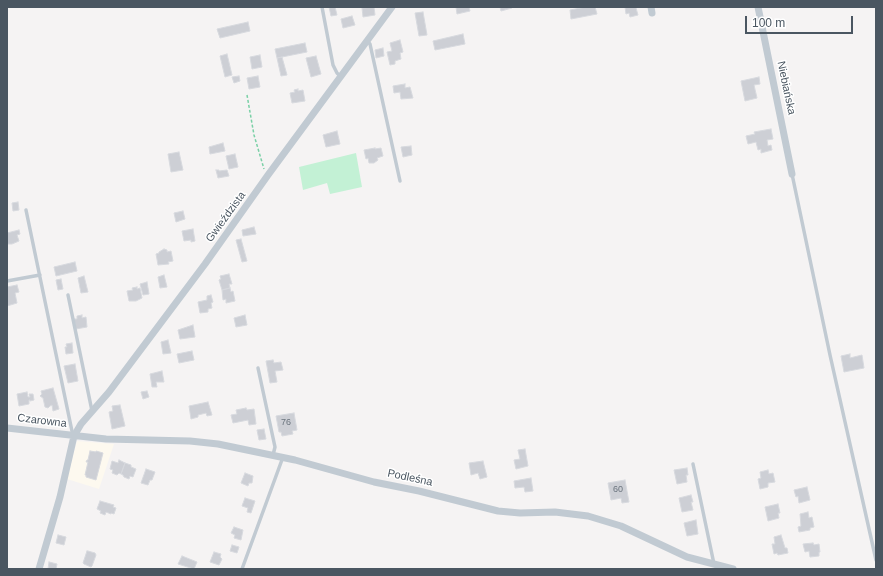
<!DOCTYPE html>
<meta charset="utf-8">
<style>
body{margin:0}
#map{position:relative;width:883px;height:576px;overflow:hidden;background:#f5f3f3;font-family:Arial,sans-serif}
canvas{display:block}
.frame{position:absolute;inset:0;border:8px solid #4a5661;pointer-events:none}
.scale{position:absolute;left:745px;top:16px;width:108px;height:18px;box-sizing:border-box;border:2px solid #4a5661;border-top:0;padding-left:5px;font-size:12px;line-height:14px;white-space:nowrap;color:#4a5661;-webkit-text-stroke:3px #fff;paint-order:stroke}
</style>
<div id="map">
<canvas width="883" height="576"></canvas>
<div class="frame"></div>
<div class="scale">100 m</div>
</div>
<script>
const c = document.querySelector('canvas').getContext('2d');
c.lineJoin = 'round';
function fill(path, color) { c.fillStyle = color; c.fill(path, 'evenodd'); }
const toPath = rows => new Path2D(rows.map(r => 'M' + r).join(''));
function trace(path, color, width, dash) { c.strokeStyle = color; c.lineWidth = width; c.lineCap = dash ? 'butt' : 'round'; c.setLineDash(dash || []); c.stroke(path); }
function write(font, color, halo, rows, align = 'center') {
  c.font = font + ' Arial,sans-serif'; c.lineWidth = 3; c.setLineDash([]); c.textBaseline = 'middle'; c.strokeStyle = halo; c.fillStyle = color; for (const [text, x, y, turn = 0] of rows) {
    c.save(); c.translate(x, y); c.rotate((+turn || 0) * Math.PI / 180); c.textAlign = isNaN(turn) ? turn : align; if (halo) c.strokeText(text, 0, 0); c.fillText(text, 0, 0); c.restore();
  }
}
fill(toPath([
 [77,441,114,444,99,489,67,479]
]), '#fdf9ef');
fill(toPath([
 [356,153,362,187,330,194,327,183,303,190,299,167]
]), '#c3f1d5');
const building = toPath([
 [329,7,335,7,337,15,331,16,329,7],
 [374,7,375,15,363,17,362,8,374,7],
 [456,7,469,7,470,11,457,14,456,7],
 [500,7,511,7,512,8,501,11,500,7],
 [586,7,595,7,597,14,571,19,570,10,586,7],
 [625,7,639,7,636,8,638,15,630,17,629,13,626,14,625,7],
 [423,12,427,35,419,36,415,13,423,12],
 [352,16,355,25,343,28,341,19,352,16],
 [248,22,250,31,220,38,217,29,248,22],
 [463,34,465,44,435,50,433,41,463,34],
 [400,40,403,52,400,53,401,59,395,61,395,64,390,65,387,52,392,51,390,43,400,40],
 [305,43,307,52,277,58,275,49,305,43],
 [383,48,384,56,376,58,375,50,383,48],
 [227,54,232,75,225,77,220,56,227,54],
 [260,55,262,67,252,69,250,57,260,55],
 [316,56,321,74,311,77,306,58,316,56],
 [282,57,287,75,281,76,277,58,282,57],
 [239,76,240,81,234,83,232,77,239,76],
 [258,76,260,87,249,89,247,78,258,76],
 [759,77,760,84,754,85,757,98,745,101,741,81,759,77],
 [405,84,405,88,410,87,413,98,401,99,400,92,394,93,393,86,405,84],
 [298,89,298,91,303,90,305,101,292,103,290,93,295,92,294,90,298,89],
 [771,129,773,139,767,140,768,146,771,145,772,150,761,153,761,149,758,150,756,142,748,144,746,136,755,134,754,132,771,129],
 [337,131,340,144,326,147,323,135,337,131],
 [223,143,225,151,210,154,209,147,223,143],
 [411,146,412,155,403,157,401,147,411,146],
 [375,148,375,149,381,148,383,156,377,158,378,160,374,163,369,163,368,158,366,159,364,150,375,148],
 [179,152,183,170,171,172,168,154,179,152],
 [235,154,238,167,229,169,226,156,235,154],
 [216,170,219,170,219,171,227,170,229,176,218,178,216,170],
 [18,202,19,210,13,211,12,203,18,202],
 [183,211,185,219,176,222,174,213,183,211],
 [254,227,256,234,243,236,242,230,254,227],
 [193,229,195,241,191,242,191,240,184,241,182,231,193,229],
 [19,230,20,234,17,235,19,241,12,244,7,244,7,233,19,230],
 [241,239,247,261,242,262,236,240,241,239],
 [164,249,167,250,167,252,171,251,173,261,168,262,169,264,158,265,156,254,159,253,159,252,164,249],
 [75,262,77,271,56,276,54,267,75,262],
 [229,274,232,284,229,284,230,288,222,290,219,280,221,279,220,276,229,274],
 [164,275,167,287,160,288,158,277,164,275],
 [84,276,88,292,81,293,78,278,84,276],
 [61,279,63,289,58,290,56,280,61,279],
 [147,282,149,294,143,295,140,284,147,282],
 [17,285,19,292,15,293,17,303,7,306,7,287,17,285],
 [137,287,137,289,140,288,142,298,136,301,129,301,127,291,133,290,132,288,137,287],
 [230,288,231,292,233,291,235,301,226,303,226,299,223,300,222,290,230,288],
 [211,295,213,302,211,303,212,308,208,309,208,312,200,313,198,302,207,300,207,296,211,295],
 [82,315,82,318,86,317,87,327,76,329,74,319,77,319,77,316,82,315],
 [245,315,247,325,236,327,234,318,245,315],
 [193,325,195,337,180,339,178,330,193,325],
 [168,340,171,353,163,354,161,342,168,340],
 [72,343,73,353,66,354,65,347,67,347,66,344,72,343],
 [192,351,194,360,179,363,177,354,192,351],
 [850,354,850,358,862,355,864,368,844,372,841,356,850,354],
 [273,360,274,363,281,362,283,370,275,371,277,382,270,383,266,361,273,360],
 [75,364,78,381,68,383,64,366,75,364],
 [162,371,164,382,156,382,157,387,152,387,150,374,162,371],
 [53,388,59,409,53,411,52,405,50,406,48,408,45,407,43,398,40,396,42,394,41,391,53,388],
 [147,391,149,397,143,399,141,392,147,391],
 [27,392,28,397,30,397,29,394,33,394,34,400,30,401,30,400,29,400,29,404,19,406,17,394,27,392],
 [208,402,212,415,207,416,206,413,198,415,198,417,191,419,189,406,208,402],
 [120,405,125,426,112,429,109,412,113,411,112,406,120,405],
 [246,408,247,410,254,409,256,424,249,425,248,420,233,423,231,415,237,414,236,410,246,408],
 [294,413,297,430,292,431,293,434,282,436,281,432,279,432,276,416,294,413],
 [264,429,266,439,259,440,257,430,264,429],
 [525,449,528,466,516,469,514,460,520,459,518,450,525,449],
 [90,451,96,452,96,451,103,453,96,480,86,477,86,475,85,475,88,462,86,462,87,460,88,460,90,451],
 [119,460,125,463,121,474,119,473,117,475,112,473,113,470,110,469,112,461,118,463,119,460],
 [483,461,487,477,480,479,478,473,471,475,469,463,483,461],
 [125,463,131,465,131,467,136,469,133,477,130,476,129,479,124,477,123,475,121,474,125,463],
 [687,468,688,475,686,475,687,482,677,484,674,470,687,468],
 [146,469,155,472,152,480,150,480,148,485,141,483,146,469],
 [768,470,769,474,773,473,775,482,768,483,768,487,760,489,758,479,761,478,760,472,768,470],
 [245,473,253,476,252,483,249,483,248,486,241,483,245,473],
 [531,478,533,491,525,492,524,487,515,488,514,481,531,478],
 [625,480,629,502,622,503,621,498,611,500,608,483,625,480],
 [807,487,810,500,799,503,798,496,796,497,794,490,807,487],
 [691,495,693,502,691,502,693,510,682,512,679,498,691,495],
 [245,498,255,501,251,513,247,512,248,508,242,506,245,498],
 [100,501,114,505,113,507,116,508,114,514,111,513,111,514,106,512,105,515,100,513,101,511,97,509,100,501],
 [778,504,780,513,778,513,779,518,768,521,765,507,778,504],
 [808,512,809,518,812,517,814,527,810,528,810,530,799,532,798,527,801,526,800,514,808,512],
 [696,520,698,534,687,536,684,523,696,520],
 [234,527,243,530,241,540,234,538,235,535,231,533,234,527],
 [58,535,66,537,64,545,56,543,58,535],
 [781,535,785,548,787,548,788,553,778,555,777,553,774,554,772,544,775,544,774,537,781,535],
 [813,543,814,545,819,544,820,552,819,552,819,556,810,557,809,551,805,552,803,544,813,543],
 [232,545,239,547,237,553,230,551,232,545],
 [87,551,88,551,95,553,96,555,92,566,91,567,84,564,83,563,87,551],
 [214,552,221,554,220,557,222,559,219,565,210,562,214,552],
 [182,556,197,562,194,569,178,564,182,556],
 [49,562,57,564,56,569,48,569,49,562]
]);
fill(building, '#cdcfd5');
trace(building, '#d7d9de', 1);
trace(toPath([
 [247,95,254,135,264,169]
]), '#7ad0a6', 1.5, [3, 2]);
trace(toPath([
 [322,7,333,65,337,73,340,76],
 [368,42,370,44,400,181],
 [792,174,830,355,876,560],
 [26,210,73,436],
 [7,281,40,275],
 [68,295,92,411],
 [258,368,275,447,273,455],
 [693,464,714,564],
 [242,569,283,457]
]), '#c1cad2', 3.5);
trace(toPath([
 [651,7,652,13],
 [758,7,792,174],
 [7,428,106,439,190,441,218,444,295,460,374,482,419,491,498,511,520,513,555,512,588,516,621,526,687,557,733,569],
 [39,569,60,497,74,436,81,424,109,392,205,264,268,175,392,7]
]), '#c1cad2', 7);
write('9px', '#6b747e', null, [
 ["76",286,423],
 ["60",618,490]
]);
write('11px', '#4a5661', '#fff', [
 ["Niebiańska",786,88,78],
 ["Gwieździsta",226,217,-54],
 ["Czarowna",42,421,7],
 ["Podleśna",410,478,12]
]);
</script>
